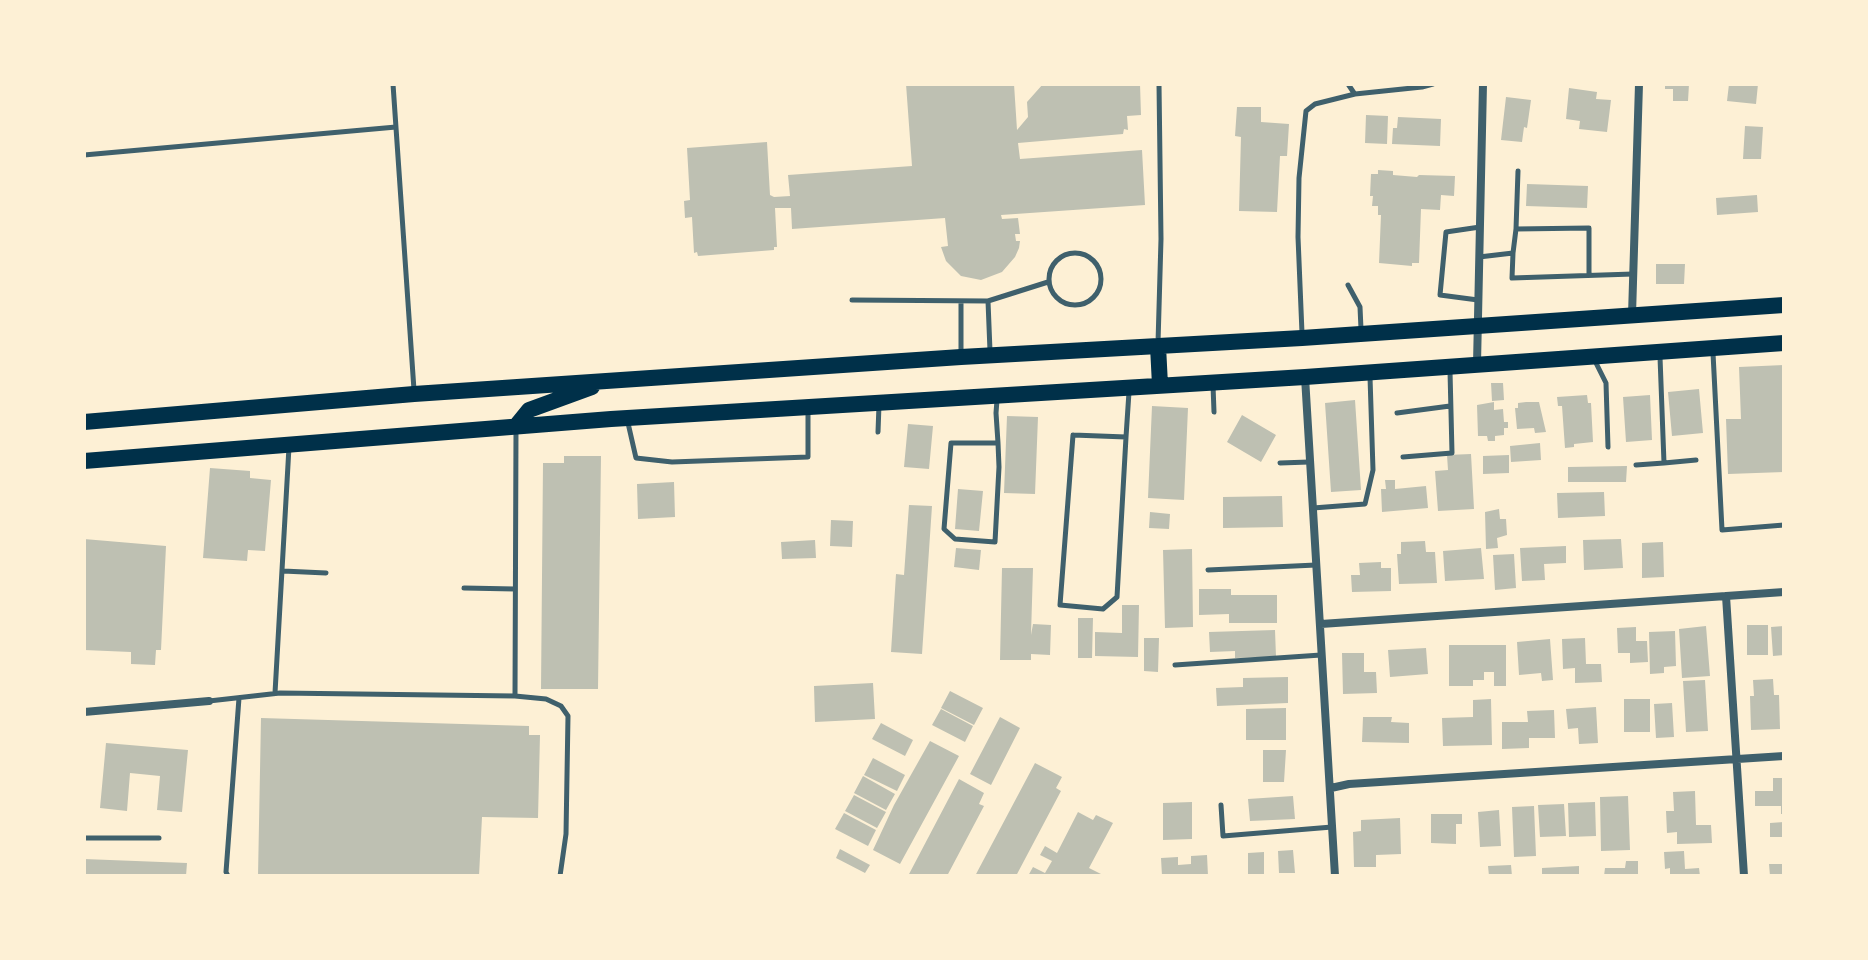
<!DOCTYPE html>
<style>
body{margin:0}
#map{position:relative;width:1868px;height:960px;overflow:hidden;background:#fdf0d5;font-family:"PT Sans Narrow",sans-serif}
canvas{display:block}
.frame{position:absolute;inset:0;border:86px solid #fdf0d5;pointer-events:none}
</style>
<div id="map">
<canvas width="1868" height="960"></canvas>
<div class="frame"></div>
</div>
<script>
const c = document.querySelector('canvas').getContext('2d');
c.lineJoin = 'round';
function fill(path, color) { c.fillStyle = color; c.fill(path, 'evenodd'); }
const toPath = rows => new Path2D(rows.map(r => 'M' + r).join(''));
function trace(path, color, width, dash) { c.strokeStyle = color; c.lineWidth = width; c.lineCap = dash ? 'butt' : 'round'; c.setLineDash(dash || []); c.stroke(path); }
fill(toPath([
 [906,84,1014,84,1017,130,1028,117,1027,102,1043,84,1140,84,1141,115,1127,116,1128,130,1124,129,1123,134,1018,143,1020,159,1142,150,1145,205,1001,215,1002,219,1018,218,1020,234,1015,234,1016,241,1020,241,1019,248,1015,257,1002,272,981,280,961,276,946,261,941,247,948,246,945,218,792,229,791,208,775,208,777,247,774,247,774,250,698,256,697,252,694,253,692,217,685,218,684,201,690,200,687,148,767,142,770,195,774,197,790,196,788,175,912,166],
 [1665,84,1689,84,1688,101,1673,101,1673,89,1665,89],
 [1729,84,1758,84,1756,104,1727,101],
 [1569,88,1597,92,1596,99,1611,100,1607,132,1579,129,1580,121,1566,119],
 [1506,97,1531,100,1527,128,1524,127,1522,142,1501,140],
 [1237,107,1261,107,1261,122,1289,124,1287,156,1280,156,1277,212,1239,211,1241,137,1235,136],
 [1366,115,1388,116,1387,144,1365,143],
 [1398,117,1441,119,1440,146,1392,144,1393,128,1397,128],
 [1745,126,1763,127,1761,159,1743,159],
 [1378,170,1393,171,1393,175,1417,177,1419,175,1455,176,1454,196,1441,195,1440,210,1421,209,1419,263,1412,263,1412,266,1379,263,1381,215,1378,215,1378,206,1372,206,1373,196,1370,196,1371,174,1378,174],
 [1527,184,1588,186,1587,208,1526,206],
 [1757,195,1758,212,1717,215,1716,198],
 [1656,264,1685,264,1684,284,1656,284],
 [1784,365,1784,472,1728,474,1726,419,1741,419,1739,367],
 [1491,383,1503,383,1504,400,1492,401],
 [1699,389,1703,433,1672,436,1668,392],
 [1587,395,1588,403,1591,403,1593,442,1574,444,1574,447,1565,448,1562,406,1558,406,1557,397],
 [1650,395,1652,440,1626,442,1623,397],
 [1355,400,1361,490,1331,492,1325,403],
 [1494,402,1494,410,1503,409,1504,422,1508,422,1508,428,1504,428,1504,435,1495,436,1495,441,1488,441,1487,436,1478,436,1477,405],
 [1526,402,1539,402,1546,432,1535,433,1534,428,1517,429,1515,408,1518,408,1518,403],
 [1152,406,1188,408,1184,500,1148,498],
 [1242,415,1276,435,1261,462,1227,442],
 [1007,416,1038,417,1035,494,1004,493],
 [908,424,933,426,929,469,904,467],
 [1540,443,1541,460,1511,462,1510,446],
 [1471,454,1474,509,1438,511,1435,471,1448,470,1447,455],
 [1509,455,1509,473,1483,474,1483,456],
 [564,456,601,456,598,689,541,689,543,463,564,463],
 [1627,466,1626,482,1568,482,1568,467],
 [210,468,250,471,250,478,271,480,265,551,248,550,247,561,203,558],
 [1385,480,1395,480,1395,489,1426,486,1428,508,1382,512,1381,489,1386,489],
 [674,482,675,517,638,519,637,484],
 [958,489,983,491,979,531,955,529],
 [1604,492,1605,516,1558,518,1557,493],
 [1282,496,1283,527,1223,528,1223,497],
 [909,505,932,506,922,654,891,652,896,574,904,575],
 [1499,509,1500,519,1506,519,1507,535,1497,538,1498,548,1486,549,1485,512],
 [1150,512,1170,514,1169,529,1149,528],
 [831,520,853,521,852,547,830,546],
 [84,539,166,546,161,650,156,650,155,665,131,664,131,652,84,650],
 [1621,539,1623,568,1584,570,1583,540],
 [815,540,816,558,782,559,781,542],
 [1425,541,1426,552,1435,552,1437,583,1399,584,1397,554,1401,554,1401,542],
 [1663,542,1664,577,1642,578,1642,543],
 [1566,546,1566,563,1544,564,1545,580,1522,581,1520,548],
 [956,548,981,550,979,570,954,567],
 [1481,548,1484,579,1445,581,1443,551],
 [1192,549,1193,627,1165,628,1163,550],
 [1514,554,1516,588,1495,590,1493,555],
 [1381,562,1381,568,1391,568,1391,591,1352,592,1351,575,1360,575,1359,563],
 [1002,568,1033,568,1031,635,1033,624,1051,625,1050,655,1031,654,1031,660,1000,660],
 [1199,589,1231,589,1231,595,1277,595,1277,623,1229,623,1229,614,1199,615],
 [1122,605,1139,605,1138,657,1095,656,1095,632,1122,633],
 [1078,618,1093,618,1092,658,1078,658],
 [1747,625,1768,625,1768,655,1747,655],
 [1706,626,1710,676,1682,678,1679,629],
 [1784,626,1784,655,1773,656,1771,627],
 [1636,627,1636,641,1647,641,1648,662,1630,663,1630,653,1618,653,1617,628],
 [1275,630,1276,657,1235,658,1235,651,1210,652,1209,632],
 [1675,631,1676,666,1664,667,1664,673,1650,674,1649,632],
 [1144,638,1159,638,1158,672,1144,671],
 [1585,638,1586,664,1601,664,1602,682,1575,683,1575,668,1563,669,1562,639],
 [1550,639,1553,680,1542,681,1541,673,1519,675,1517,642],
 [1449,645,1506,645,1506,686,1494,686,1494,672,1484,672,1484,680,1473,680,1473,686,1449,686],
 [1426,648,1428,674,1390,677,1388,650],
 [1342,653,1364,653,1364,672,1376,672,1377,693,1343,694],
 [1288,677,1288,703,1217,706,1216,688,1243,687,1243,678],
 [1773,679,1774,695,1779,695,1780,729,1751,730,1750,696,1754,696,1753,680],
 [1705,680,1708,731,1686,732,1683,681],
 [873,683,875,719,815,722,814,686],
 [950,691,983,708,974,725,941,708],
 [1491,699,1492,745,1443,746,1442,718,1473,717,1473,700],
 [1624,699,1650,699,1650,732,1624,732],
 [1672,703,1674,737,1656,738,1654,704],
 [1596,707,1598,743,1579,744,1578,728,1568,729,1566,709],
 [1286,708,1286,740,1246,740,1246,709],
 [941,709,973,726,965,742,932,725],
 [1554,710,1555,738,1529,738,1529,748,1502,749,1502,722,1528,722,1527,711],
 [1000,717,1020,728,991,785,970,774],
 [1363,717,1392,717,1391,722,1409,723,1409,743,1362,742],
 [261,718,529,726,529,735,540,735,538,818,482,817,479,876,258,876],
 [881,723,913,740,905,756,872,739],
 [930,741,959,756,900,864,873,850,894,805],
 [106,743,188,750,182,812,157,810,160,776,130,773,127,811,100,808],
 [1263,750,1286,750,1284,782,1263,782],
 [873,758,905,775,897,791,864,775],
 [1035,763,1062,777,1056,788,1061,791,1016,876,975,876],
 [863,776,895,794,886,810,854,793],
 [1773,778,1784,778,1784,814,1781,814,1781,806,1755,806,1755,791,1773,791],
 [959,779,984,793,979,804,984,806,947,876,908,876],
 [1695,791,1696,825,1711,825,1712,843,1677,844,1677,832,1667,833,1666,811,1674,811,1673,792],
 [854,795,886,812,877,828,845,811],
 [1293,796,1295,819,1250,821,1248,799],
 [1628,796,1630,850,1601,851,1600,797],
 [1192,802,1192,839,1163,840,1163,803],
 [1595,802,1596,836,1569,837,1568,803],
 [1564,804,1566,836,1540,837,1538,805],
 [1534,806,1536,856,1514,857,1512,807],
 [1499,810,1501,846,1480,847,1478,812],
 [1078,812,1093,820,1096,815,1113,823,1089,868,1105,876,1028,876,1033,867,1045,873,1052,861,1040,855,1045,846,1057,853],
 [844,813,876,830,868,846,835,829],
 [1431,814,1462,814,1462,824,1456,824,1456,844,1431,843],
 [1400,818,1401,854,1376,855,1376,867,1354,867,1353,832,1361,831,1361,820],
 [1784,822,1784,837,1770,837,1770,823],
 [840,849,870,865,865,873,836,858],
 [1293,850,1295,873,1279,873,1278,851],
 [1684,851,1685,869,1699,868,1700,876,1670,876,1670,868,1665,869,1664,852],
 [1264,852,1264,875,1248,875,1248,853],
 [1207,855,1208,876,1162,876,1161,858,1178,857,1178,865,1191,864,1191,856],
 [84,859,187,863,186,876,84,876],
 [1626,861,1638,861,1638,876,1604,876,1605,868,1625,868],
 [1769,864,1784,864,1784,876,1770,876],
 [1511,865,1512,876,1489,876,1488,866],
 [1579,866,1579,876,1542,876,1542,868]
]), '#bec0b2');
trace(toPath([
 [393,84,414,390],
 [1348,84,1354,93],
 [84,155,396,127],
 [1516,229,1518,171],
 '1049 279a26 26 0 1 1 52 0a26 26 0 1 1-52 0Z',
 [1513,253,1516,229,1589,228,1589,275],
 [1479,257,1513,253,1512,278,1633,274],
 [1348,285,1360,307,1361,329],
 [852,300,988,301,1048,282],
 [1478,300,1440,295,1446,232,1480,227],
 [988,301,990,351],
 [961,302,961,353],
 [1302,333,1298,237,1299,178,1306,111,1315,104,1355,94,1422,87,1433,84],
 [1158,343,1161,239,1159,84],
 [1713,353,1722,530,1784,525],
 [1595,361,1606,383,1608,447],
 [1213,385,1214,412],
 [997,400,996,413,998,443,999,467,995,542,955,539,944,529,951,443,998,443],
 [1397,413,1450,406],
 [628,423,636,458,672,462,808,457,808,412],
 [878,432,879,405],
 [1073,435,1126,437,1117,597,1103,609,1060,605,1073,435],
 [1126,437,1129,392],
 [1403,457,1452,453,1450,371],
 [1280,463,1309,462],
 [1664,463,1696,460],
 [1636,465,1664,463,1660,357],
 [1313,508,1365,504,1373,470,1370,377],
 [1208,570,1316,565],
 [283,571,326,573],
 [464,588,515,589],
 [1175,665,1321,655],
 [275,693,289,447],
 [515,696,516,429],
 [209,701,280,693,515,696,546,699,561,706,568,716,566,834,560,876],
 [1221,805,1223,836,1332,827],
 [84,838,159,838],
 [228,876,226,872,239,698]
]), '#3f606c', 5);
trace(toPath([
 [1632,315,1639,84],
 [1477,364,1483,84],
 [1305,377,1335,876],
 [1726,596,1744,876],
 [1321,624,1784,592],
 [84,712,209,701],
 [1331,788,1349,784,1784,756]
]), '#3f606c', 8);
trace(toPath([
 [1158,346,1160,385],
 [84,422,414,394,961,357,1302,338,1784,305],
 [516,426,529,410,592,387],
 [84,461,611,419,1305,377,1784,343]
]), '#003049', 16);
</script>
